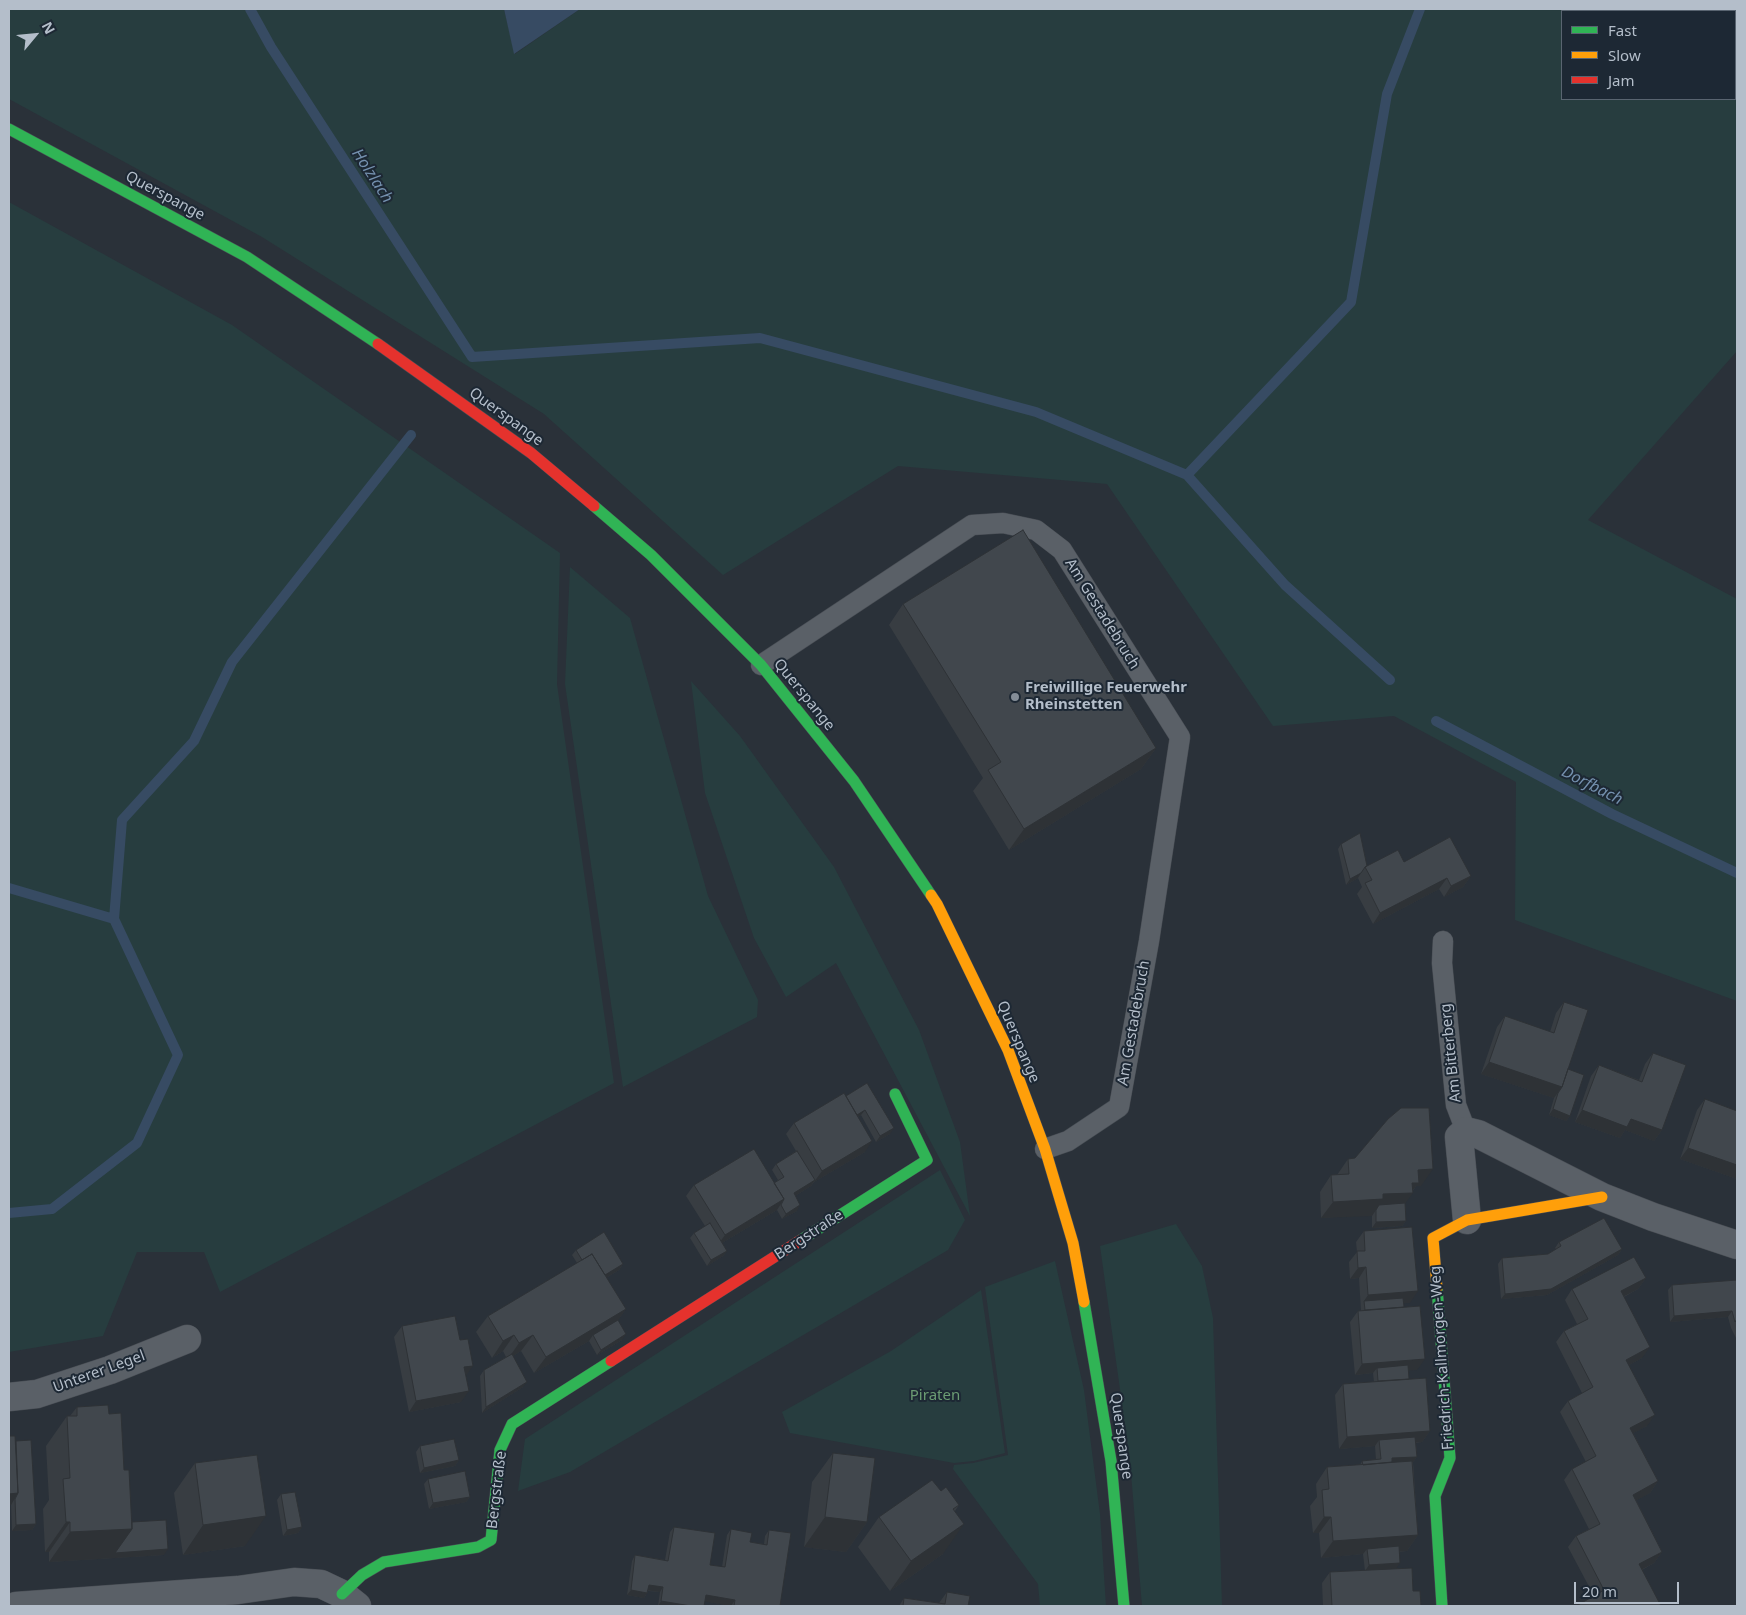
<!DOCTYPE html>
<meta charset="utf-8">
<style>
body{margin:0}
#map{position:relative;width:1746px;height:1615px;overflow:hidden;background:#2a3139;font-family:"Noto Sans",sans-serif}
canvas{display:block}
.frame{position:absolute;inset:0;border:10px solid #b4beca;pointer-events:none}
.legend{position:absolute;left:1561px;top:10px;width:175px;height:90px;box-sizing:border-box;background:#1d2834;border:1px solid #596470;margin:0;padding:6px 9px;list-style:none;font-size:15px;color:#b4beca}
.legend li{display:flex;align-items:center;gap:10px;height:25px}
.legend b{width:25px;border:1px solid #596470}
.north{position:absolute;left:10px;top:10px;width:50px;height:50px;-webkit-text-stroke:4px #1d2834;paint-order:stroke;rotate:62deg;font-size:14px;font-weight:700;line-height:20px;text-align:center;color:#b4beca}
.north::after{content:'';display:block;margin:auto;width:18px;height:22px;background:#b4beca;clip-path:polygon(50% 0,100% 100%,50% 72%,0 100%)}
.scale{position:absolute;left:1574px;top:1582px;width:105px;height:22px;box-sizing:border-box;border:2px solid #b4beca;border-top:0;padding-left:6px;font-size:15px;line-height:18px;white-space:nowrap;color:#b4beca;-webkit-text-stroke:4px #1d2834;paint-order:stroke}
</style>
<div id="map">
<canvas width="1746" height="1615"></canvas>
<div class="frame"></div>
<ul class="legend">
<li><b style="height:6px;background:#30b455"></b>Fast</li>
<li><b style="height:6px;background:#ff9f0a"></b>Slow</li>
<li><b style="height:6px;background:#e5322d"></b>Jam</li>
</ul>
<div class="north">N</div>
<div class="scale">20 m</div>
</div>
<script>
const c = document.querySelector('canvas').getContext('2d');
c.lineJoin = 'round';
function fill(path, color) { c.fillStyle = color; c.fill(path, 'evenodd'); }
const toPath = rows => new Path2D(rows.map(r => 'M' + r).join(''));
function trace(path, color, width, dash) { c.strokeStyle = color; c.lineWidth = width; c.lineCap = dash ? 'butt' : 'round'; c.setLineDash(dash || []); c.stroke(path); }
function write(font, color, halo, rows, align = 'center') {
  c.font = font + ' "Noto Sans",sans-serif'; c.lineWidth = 4; c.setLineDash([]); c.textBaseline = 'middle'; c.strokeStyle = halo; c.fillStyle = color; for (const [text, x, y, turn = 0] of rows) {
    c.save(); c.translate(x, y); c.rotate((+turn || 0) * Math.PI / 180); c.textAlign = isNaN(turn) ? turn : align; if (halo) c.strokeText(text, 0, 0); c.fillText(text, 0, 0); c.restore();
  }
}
fill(toPath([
 [9,9,504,9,515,54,580,9,1737,9,1737,351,1588,520,1737,599,1737,1001,1515,920,1516,782,1394,716,1273,726,1107,484,898,466,723,575,544,414,262,237,9,99],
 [1562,11,1735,11,1735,99,1562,99],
 [9,202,232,325,560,553,557,684,614,1083,220,1292,204,1252,137,1252,103,1336,9,1352],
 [570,567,630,618,708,896,758,1000,757,1017,623,1087,565,684],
 [691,681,740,736,834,867,919,1030,960,1142,970,1216,836,963,786,997,754,938,705,793],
 [940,1170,965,1220,948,1250,570,1472,518,1491,525,1439],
 [1176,1224,1202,1266,1213,1318,1222,1606,1142,1606,1130,1461,1100,1246],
 [1055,1261,1084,1390,1100,1514,1106,1606,1040,1606,1038,1584,953,1469,954,1465,973,1463,1008,1455,985,1287],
 [981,1290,1005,1453,974,1461,954,1463,790,1433,782,1412,891,1351]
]), '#273d3f');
fill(toPath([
 [504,9,580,9,514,54]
]), '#374b63');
trace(toPath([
 [250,9,271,47,472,357,760,338,1036,412,1187,475,1285,585,1390,680],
 [1187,475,1351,302,1387,94,1420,9],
 [1436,721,1612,814,1737,873],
 [9,888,114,919],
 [9,1213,52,1209,137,1143,178,1055,114,919,122,820,194,741,232,662,411,435]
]), '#374b63', 10);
const lane = toPath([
 [761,665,972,525,1003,523,1036,530,1062,550,1180,737,1149,941,1119,1107,1068,1141,1045,1149],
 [1443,941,1442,963,1456,1105,1466,1131]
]);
const street = toPath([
 [1467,1220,1459,1137,1466,1131,1478,1134,1602,1197,1653,1217,1737,1245],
 [9,1397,37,1394,110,1370,187,1339],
 [16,1606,238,1590,294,1582,321,1584,342,1594,357,1606]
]);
const fast = toPath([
 [9,129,247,257,378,344],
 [594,506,651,555,761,665,854,781,931,895],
 [801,1240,927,1160,895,1094],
 [1437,1288,1450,1458,1435,1496,1442,1606],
 [1084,1302,1111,1461,1124,1606],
 [342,1594,362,1575,384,1562,478,1547,491,1540,500,1450,512,1424,611,1361]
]);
const slow = toPath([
 [931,895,937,904,1008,1050,1045,1149,1073,1243,1084,1302],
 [1437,1288,1433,1238,1467,1220,1602,1197]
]);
const jam = toPath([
 [378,344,531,453,594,506],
 [611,1361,801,1240]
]);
trace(lane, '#484d54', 21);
trace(street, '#484d54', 29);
trace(fast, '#484d54', 12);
trace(slow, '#484d54', 12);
trace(jam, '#484d54', 12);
trace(lane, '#5a6067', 20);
trace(street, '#5a6067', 28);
trace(fast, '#30b455', 11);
trace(slow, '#ff9f0a', 11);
trace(jam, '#e5322d', 11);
fill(toPath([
 [903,604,1156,748,1141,769,1009,850,973,791,983,778,889,625],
 [1341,844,1367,866,1404,862,1471,876,1463,887,1444,897,1439,889,1373,924,1357,894,1362,887,1358,878,1346,885,1338,849],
 [1564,1002,1570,1116,1566,1121,1549,1115,1554,1098,1481,1074,1497,1027,1505,1016,1550,1032,1556,1013],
 [1653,1053,1662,1130,1654,1141,1625,1130,1620,1138,1575,1122,1591,1076,1599,1065,1639,1080,1645,1064],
 [867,1083,890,1134,876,1142,861,1115,858,1117,865,1152,814,1182,811,1186,795,1196,797,1211,782,1219,777,1210,722,1243,727,1251,723,1256,707,1266,690,1238,694,1233,705,1226,686,1196,694,1185,774,1183,778,1180,772,1170,776,1164,796,1151,786,1134,794,1123,846,1096],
 [1705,1099,1737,1111,1737,1179,1680,1159,1697,1110],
 [1348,1159,1421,1186,1416,1186,1405,1203,1406,1221,1402,1226,1372,1228,1372,1215,1321,1218,1320,1192,1331,1175,1337,1175],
 [1364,1231,1410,1303,1404,1303,1404,1307,1417,1370,1409,1370,1409,1379,1430,1431,1422,1442,1416,1443,1417,1457,1413,1462,1418,1535,1407,1551,1399,1552,1396,1569,1381,1570,1413,1591,1421,1606,1323,1606,1322,1583,1330,1572,1365,1571,1363,1554,1321,1558,1319,1533,1313,1533,1310,1506,1317,1497,1316,1484,1327,1467,1360,1465,1362,1461,1376,1460,1375,1446,1339,1449,1335,1395,1343,1384,1374,1382,1373,1373,1355,1375,1350,1322,1358,1311,1361,1311,1359,1278,1350,1279,1349,1262,1357,1252,1356,1242],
 [1559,1242,1622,1249,1618,1255,1547,1295,1501,1299,1498,1264,1502,1258,1548,1254,1556,1249,1555,1248],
 [576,1250,623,1264,619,1270,606,1278,626,1309,618,1320,622,1340,597,1355,589,1341,534,1373,521,1351,513,1356,523,1387,482,1413,480,1376,484,1370,506,1357,503,1351,492,1358,476,1332,488,1316,577,1263,572,1255],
 [1646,1278,1638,1289,1624,1297,1642,1358,1629,1365,1647,1426,1633,1433,1658,1481,1650,1493,1636,1500,1662,1552,1654,1563,1642,1570,1661,1606,1577,1606,1578,1605,1594,1596,1568,1547,1576,1536,1589,1529,1564,1480,1572,1469,1586,1462,1560,1412,1568,1401,1582,1393,1556,1342,1564,1331,1577,1324,1565,1300,1572,1289],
 [1737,1280,1737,1340,1731,1328,1728,1317,1670,1322,1668,1290,1672,1285],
 [402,1326,466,1376,461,1402,409,1412,394,1337],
 [77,1407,109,1414,124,1470,132,1522,164,1555,49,1562,49,1552,45,1552,43,1509,49,1500,46,1446,67,1416,70,1416],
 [16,1441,36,1524,32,1530,12,1531,11,1504],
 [420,1446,459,1460,455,1466,420,1473,416,1452],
 [833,1453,867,1522,846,1552,804,1547,812,1482],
 [195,1463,245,1546,183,1555,174,1493],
 [428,1479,470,1497,466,1502,429,1509,424,1484],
 [941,1491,959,1505,955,1511,943,1554,890,1591,858,1547,879,1517],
 [281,1494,302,1527,298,1533,283,1536,277,1500],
 [674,1527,710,1565,722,1567,727,1535,731,1529,750,1542,764,1544,765,1536,769,1530,780,1606,731,1606,705,1601,704,1606,658,1606,660,1592,648,1591,647,1593,644,1598,627,1595,632,1561,635,1555,665,1560,670,1532],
 [947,1592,968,1606,899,1606,904,1598,939,1603]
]), '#383d42');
fill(toPath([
 [1156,748,1141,769,1009,850,1024,829],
 [1361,873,1358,878,1346,885,1350,879],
 [1471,876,1463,887,1444,897,1451,886],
 [1447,878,1439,889,1373,924,1380,913],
 [1489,1062,1562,1087,1554,1098,1481,1074],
 [1553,1109,1570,1116,1566,1121,1549,1115],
 [865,1110,861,1115,847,1124,851,1118],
 [1582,1110,1631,1119,1662,1130,1654,1141,1625,1130,1620,1138,1575,1122],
 [894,1128,890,1134,876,1142,880,1136],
 [872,1141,865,1152,814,1182,822,1171],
 [1688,1148,1737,1165,1737,1179,1680,1159],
 [1433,1169,1421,1186,1416,1186,1411,1193,1413,1193,1401,1209,1376,1210,1372,1216,1321,1218,1333,1202,1383,1194,1418,1170],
 [815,1180,811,1186,790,1199,794,1193],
 [784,1199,777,1210,717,1246,725,1235],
 [800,1205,797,1211,782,1219,786,1214],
 [1406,1221,1402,1226,1372,1228,1376,1222],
 [1622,1249,1618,1255,1547,1295,1501,1299,1505,1294],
 [727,1251,723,1256,707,1266,711,1260],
 [623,1264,619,1270,591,1287,595,1281],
 [1366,1267,1359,1278,1350,1279,1358,1268],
 [1646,1278,1638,1289,1613,1302,1621,1291],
 [1418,1291,1410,1303,1365,1306,1364,1301,1368,1295],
 [626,1309,614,1326,593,1335,589,1341,534,1373,546,1357],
 [1732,1311,1728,1317,1670,1322,1674,1316],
 [626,1334,622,1340,597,1355,601,1350],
 [514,1335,503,1351,492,1358,503,1341],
 [533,1335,521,1351,508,1359,519,1343],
 [1650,1347,1642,1358,1618,1371,1626,1360],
 [1425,1359,1417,1370,1377,1373,1377,1368,1373,1373,1355,1375,1362,1364],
 [473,1366,465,1377,464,1367],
 [527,1382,523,1387,482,1413,486,1407],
 [469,1391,461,1402,409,1412,416,1401],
 [1655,1415,1647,1426,1622,1439,1630,1428],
 [1430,1431,1422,1442,1380,1445,1379,1440,1375,1446,1339,1449,1347,1437],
 [1417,1457,1413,1462,1388,1464,1392,1458],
 [459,1460,455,1466,420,1473,424,1468],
 [1658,1481,1650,1493,1625,1506,1633,1495],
 [18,1493,11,1505,9,1505,9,1494],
 [470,1497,466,1502,429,1509,433,1503],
 [266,1516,245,1546,183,1555,203,1525],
 [825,1517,867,1522,846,1552,804,1547],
 [1324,1517,1331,1517,1319,1533,1313,1533],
 [66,1522,70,1522,49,1552,45,1552],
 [36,1524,32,1530,12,1531,16,1525],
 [964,1524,943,1554,890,1591,911,1561],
 [302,1527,298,1533,283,1536,287,1530],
 [132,1529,168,1549,164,1555,49,1562,70,1532],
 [1418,1535,1407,1551,1367,1554,1367,1549,1363,1554,1321,1558,1333,1541],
 [1662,1552,1654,1563,1631,1575,1639,1564],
 [1400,1563,1396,1569,1365,1571,1369,1565],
 [649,1585,663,1587,660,1592,645,1590],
 [631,1590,647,1593,644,1598,627,1595],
 [706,1595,735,1600,731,1606,702,1601],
 [661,1601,691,1606,658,1606]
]), '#2e3236');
const building = toPath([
 [1023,530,1156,748,1024,829,988,770,1001,762,903,604,1023,530],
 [1360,833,1367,866,1365,867,1361,873,1350,879,1341,844,1360,833],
 [1450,837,1471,876,1451,886,1447,878,1380,913,1365,883,1372,880,1365,867,1398,850,1404,862,1450,837],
 [1564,1002,1588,1010,1562,1087,1489,1062,1505,1016,1554,1033,1564,1002],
 [1653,1053,1686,1065,1662,1130,1631,1119,1627,1127,1582,1110,1599,1065,1642,1082,1653,1053],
 [1568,1069,1584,1075,1570,1116,1553,1109,1558,1093,1562,1087,1568,1069],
 [867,1083,894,1128,880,1136,865,1110,857,1115,846,1096,867,1083],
 [844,1093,872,1141,822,1171,794,1123,844,1093],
 [1705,1099,1737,1111,1737,1165,1688,1148,1705,1099],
 [1401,1108,1429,1108,1433,1169,1418,1170,1419,1183,1412,1183,1413,1193,1383,1194,1383,1199,1333,1202,1331,1175,1349,1174,1348,1159,1355,1158,1388,1119,1401,1108],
 [754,1149,784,1199,725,1235,694,1185,754,1149],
 [797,1151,815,1180,794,1193,800,1205,786,1214,781,1205,784,1199,774,1183,784,1177,776,1164,797,1151],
 [1405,1203,1406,1221,1376,1222,1376,1210,1379,1205,1405,1203],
 [1604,1218,1622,1249,1551,1289,1505,1294,1502,1258,1548,1254,1561,1246,1559,1242,1604,1218],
 [710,1223,727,1251,711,1260,694,1233,710,1223],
 [1412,1227,1418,1291,1368,1295,1366,1267,1358,1268,1357,1251,1365,1251,1364,1231,1412,1227],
 [604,1232,623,1264,605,1275,592,1254,582,1260,576,1250,604,1232],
 [592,1254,626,1309,546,1357,533,1335,519,1343,514,1335,503,1341,488,1316,592,1254],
 [1634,1257,1646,1278,1621,1291,1650,1347,1626,1360,1655,1415,1630,1428,1658,1481,1633,1495,1662,1552,1639,1564,1661,1606,1579,1606,1578,1605,1604,1590,1576,1536,1600,1524,1572,1469,1596,1456,1568,1401,1593,1387,1564,1331,1588,1319,1572,1289,1634,1257],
 [1737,1280,1737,1319,1735,1322,1732,1311,1674,1316,1672,1285,1737,1280],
 [1403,1298,1404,1307,1365,1310,1364,1301,1403,1298],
 [1420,1306,1425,1359,1362,1364,1358,1311,1420,1306],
 [455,1316,460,1340,468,1339,473,1366,464,1367,469,1391,416,1401,402,1326,455,1316],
 [618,1320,626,1334,601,1350,593,1335,618,1320],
 [512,1354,527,1382,486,1407,484,1370,512,1354],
 [1408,1365,1409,1379,1378,1381,1377,1368,1408,1365],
 [1426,1378,1430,1431,1347,1437,1343,1384,1426,1378],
 [108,1405,109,1414,121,1413,124,1470,129,1470,132,1529,70,1532,70,1522,66,1522,63,1479,70,1478,67,1416,77,1416,77,1407,108,1405],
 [9,1436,15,1436,18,1493,9,1494,9,1436],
 [1415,1437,1417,1457,1392,1458,1392,1462,1363,1465,1362,1461,1381,1459,1379,1440,1415,1437],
 [454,1439,459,1460,424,1468,420,1446,454,1439],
 [31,1440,36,1524,16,1525,15,1499,18,1493,16,1441,31,1440],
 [833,1453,875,1458,867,1522,825,1517,833,1453],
 [257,1455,266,1516,203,1525,195,1463,257,1455],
 [1412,1461,1418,1535,1333,1541,1331,1517,1324,1517,1322,1490,1329,1489,1327,1467,1412,1461],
 [465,1471,470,1497,433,1503,428,1479,465,1471],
 [932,1480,941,1491,946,1487,959,1505,953,1509,964,1524,911,1561,879,1517,932,1480],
 [295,1492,302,1527,287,1530,281,1494,295,1492],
 [166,1520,168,1549,115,1553,132,1529,132,1522,166,1520],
 [674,1527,715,1533,710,1565,725,1567,731,1529,752,1533,750,1542,767,1545,769,1530,791,1533,780,1606,734,1606,735,1600,706,1595,704,1606,691,1606,661,1601,663,1587,649,1585,647,1593,631,1590,635,1555,668,1561,674,1527],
 [1399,1546,1400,1563,1369,1565,1367,1549,1399,1546],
 [1412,1568,1413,1591,1420,1591,1421,1606,1332,1606,1330,1572,1412,1568],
 [947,1592,970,1596,968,1606,903,1606,904,1598,945,1604,947,1592]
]);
fill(building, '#41474d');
trace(building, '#2e3236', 1);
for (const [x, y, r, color] of [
 [1015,697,5,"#848d97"]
]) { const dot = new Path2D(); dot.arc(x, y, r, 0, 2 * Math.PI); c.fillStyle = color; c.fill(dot); trace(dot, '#1d2834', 2); }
write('15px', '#b4beca', '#1d2834', [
 ["Querspange",165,196,28],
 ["Querspange",506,417,36],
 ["Am Gestadebruch",1102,614,58],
 ["Querspange",804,695,51],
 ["Am Gestadebruch",1134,1023,-80],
 ["Querspange",1018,1042,67],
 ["Am Bitterberg",1451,1053,-96],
 ["Bergstraße",809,1235,-33],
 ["Friedrich-Kallmorgen-Weg",1442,1358,-94],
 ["Unterer Legel",99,1372,-20],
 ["Querspange",1121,1436,82],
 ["Bergstraße",497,1490,-83]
]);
write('bold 15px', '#b4beca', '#1d2834', [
 ["Freiwillige Feuerwehr",1025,688],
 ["Rheinstetten",1025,705]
], 'left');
write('15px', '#6b9b73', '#1d2834', [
 ["Piraten",935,1396]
]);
write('italic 16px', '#7490ae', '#1d2834', [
 ["Holzlach",372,176,57],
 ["Dorfbach",1592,786,27]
]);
</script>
